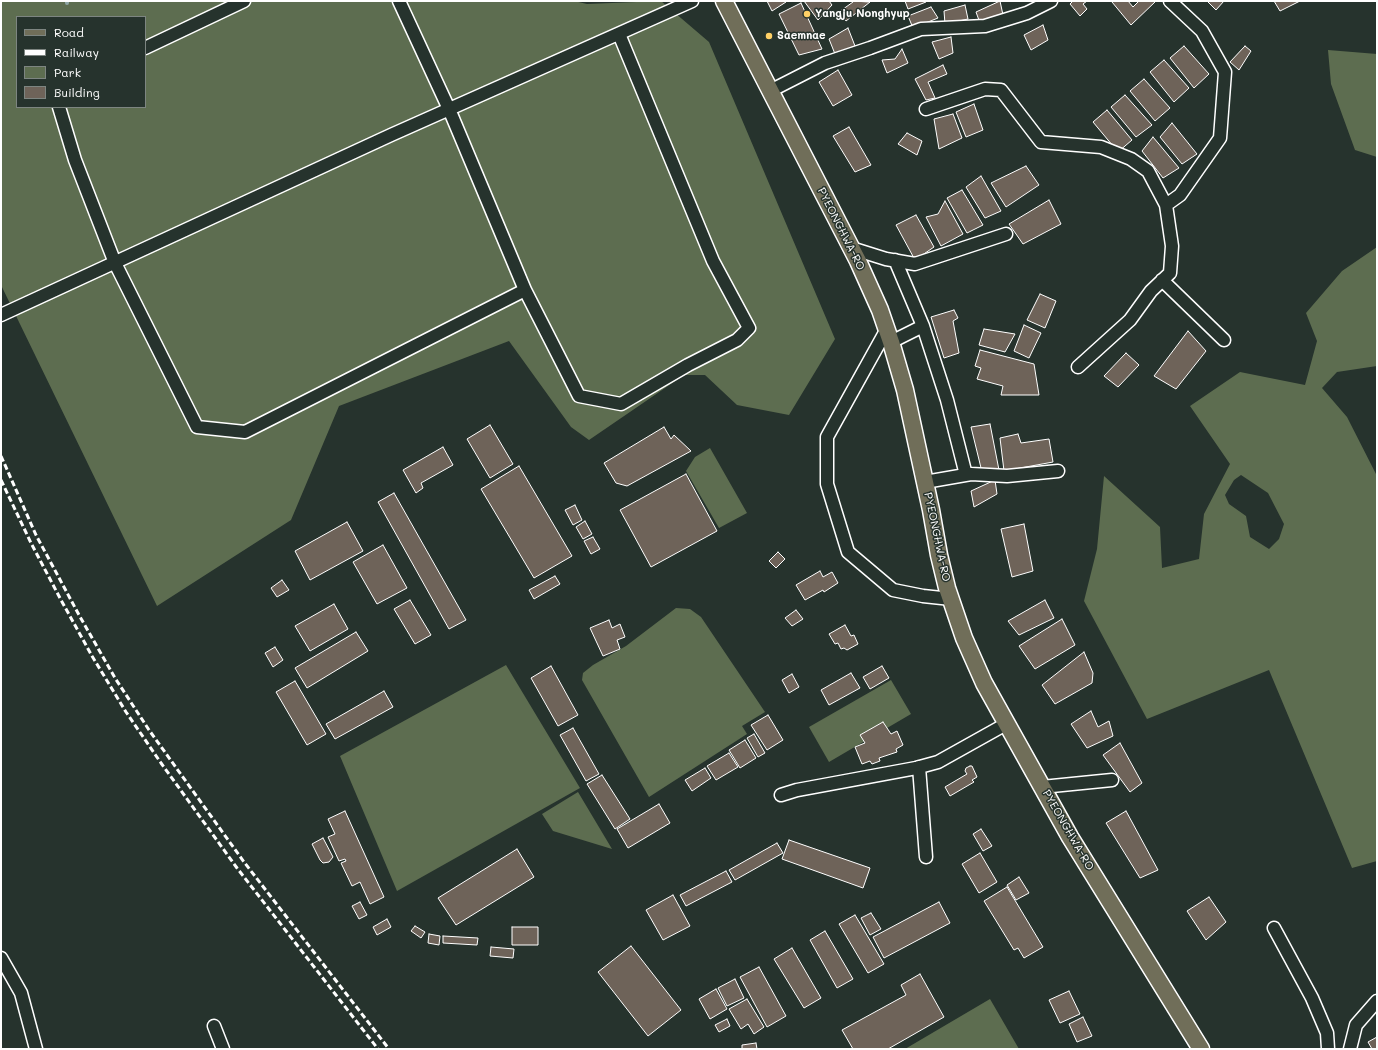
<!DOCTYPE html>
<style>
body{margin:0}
#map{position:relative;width:1378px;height:1050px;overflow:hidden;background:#26332d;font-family:Mali,sans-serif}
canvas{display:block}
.frame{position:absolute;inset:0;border:2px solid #fff;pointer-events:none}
.legend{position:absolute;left:16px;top:16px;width:130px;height:92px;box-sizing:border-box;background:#26332d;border:1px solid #7d8581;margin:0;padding:5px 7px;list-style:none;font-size:12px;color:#fff}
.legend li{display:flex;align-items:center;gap:8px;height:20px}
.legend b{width:20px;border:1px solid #7d8581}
</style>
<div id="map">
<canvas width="1378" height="1050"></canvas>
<div class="frame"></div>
<ul class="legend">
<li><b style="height:5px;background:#706e59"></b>Road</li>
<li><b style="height:5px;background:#fff"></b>Railway</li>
<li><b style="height:11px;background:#5d6d50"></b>Park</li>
<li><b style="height:11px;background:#6e6359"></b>Building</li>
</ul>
</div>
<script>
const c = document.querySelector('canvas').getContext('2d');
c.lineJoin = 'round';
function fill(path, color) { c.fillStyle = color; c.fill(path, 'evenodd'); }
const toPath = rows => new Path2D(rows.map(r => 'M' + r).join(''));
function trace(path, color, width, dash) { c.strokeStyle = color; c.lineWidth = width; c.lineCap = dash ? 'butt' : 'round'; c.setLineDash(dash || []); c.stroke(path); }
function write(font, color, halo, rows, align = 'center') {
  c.font = font + ' Mali,sans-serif'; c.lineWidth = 3; c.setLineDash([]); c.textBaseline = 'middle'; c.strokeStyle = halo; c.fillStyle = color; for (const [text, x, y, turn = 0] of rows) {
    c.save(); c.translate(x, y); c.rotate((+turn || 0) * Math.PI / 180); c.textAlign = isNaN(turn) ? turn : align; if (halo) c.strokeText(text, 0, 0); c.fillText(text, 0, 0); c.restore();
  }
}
fill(toPath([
 [1,1,574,1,587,4,661,1,709,42,835,339,789,415,737,405,705,375,684,375,589,440,571,427,509,341,339,406,291,520,157,606,1,285],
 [17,17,145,17,145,107,17,107],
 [1328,50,1377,54,1377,157,1355,150,1331,84],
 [1377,247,1377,366,1337,372,1322,388,1347,417,1377,476,1377,861,1352,868,1269,670,1147,719,1084,601,1097,549,1104,476,1160,527,1162,568,1199,559,1204,514,1230,464,1190,406,1240,372,1305,385,1317,341,1306,313,1342,271],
 [1241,475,1268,493,1284,524,1279,539,1269,549,1250,537,1246,516,1229,504,1225,495,1234,480],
 [710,448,747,513,719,528,686,471,695,457],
 [676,608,690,609,701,617,765,712,742,726,747,734,649,797,582,680,583,673,593,665,626,646],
 [506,665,580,788,397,891,340,756],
 [891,680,911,714,829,762,809,727],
 [578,792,612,849,553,831,542,814],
 [990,999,1019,1049,905,1049]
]), '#5d6d50');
trace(toPath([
 [67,1,67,3]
]), '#8fa6a5', 4);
const building = toPath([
 [767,1,786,1,786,2,772,11,767,1],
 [804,1,829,1,832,5,818,20,804,1],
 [852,1,870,2,846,21,839,12,853,2,852,1],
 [905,1,925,1,926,2,908,9,905,1],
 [1000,1,1003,15,980,23,976,12,1000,1],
 [1073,1,1087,1,1083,4,1087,9,1080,16,1070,4,1073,1],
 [1113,1,1128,1,1133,7,1138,2,1138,1,1156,1,1131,25,1112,2,1113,1],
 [1207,1,1224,1,1216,10,1207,1],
 [1274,1,1300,1,1280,11,1274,1],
 [801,3,822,49,799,55,779,14,801,3],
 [965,5,968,19,945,24,944,11,965,5],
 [931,7,938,18,913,28,908,16,931,7],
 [1043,25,1048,40,1031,50,1024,35,1043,25],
 [848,28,855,46,835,54,829,39,848,28],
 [951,37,953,53,939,59,932,42,951,37],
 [1184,46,1209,74,1194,88,1170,58,1184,46],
 [1245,46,1251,51,1239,70,1230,62,1245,46],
 [902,49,908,63,887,73,882,60,895,59,902,49],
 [1164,60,1189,88,1174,102,1150,72,1164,60],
 [943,65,947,74,928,82,935,98,926,100,915,79,943,65],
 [838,70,852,95,833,106,819,82,838,70],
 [1144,79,1170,108,1155,121,1130,91,1144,79],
 [1125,95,1152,125,1136,137,1111,107,1125,95],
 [974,104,983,130,966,137,956,112,974,104],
 [1107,110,1132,140,1118,152,1093,122,1107,110],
 [953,114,962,138,939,149,934,119,953,114],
 [1172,123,1197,154,1182,164,1160,137,1172,123],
 [849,127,871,165,855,172,833,136,849,127],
 [907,133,922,141,917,155,898,144,907,133],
 [1153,137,1179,168,1163,178,1142,151,1153,137],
 [1026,166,1039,185,1006,207,991,183,1026,166],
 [981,176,1001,211,985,218,966,187,981,176],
 [962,190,983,225,967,233,947,198,962,190],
 [1049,200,1061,224,1023,244,1009,224,1049,200],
 [945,201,963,234,941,246,926,217,938,214,945,201],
 [916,215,934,247,915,260,896,225,916,215],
 [1040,294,1056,301,1045,328,1027,320,1040,294],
 [954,310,958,318,953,321,959,353,944,358,931,317,954,310],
 [1024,325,1041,333,1029,358,1014,351,1024,325],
 [984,329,1015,334,1005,352,979,345,984,329],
 [1188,331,1206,351,1176,389,1154,376,1188,331],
 [980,350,1034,364,1039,395,1001,395,1003,386,977,379,981,368,975,366,980,350],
 [1126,353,1139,365,1118,387,1104,376,1126,353],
 [990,424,999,470,982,472,971,427,990,424],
 [490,425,513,464,490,478,467,439,490,425],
 [664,427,671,439,674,435,691,451,627,486,616,483,604,463,664,427],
 [1018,434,1021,443,1049,439,1053,462,1004,471,1000,438,1018,434],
 [443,447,453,465,421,483,423,488,416,493,403,470,443,447],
 [519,466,572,556,534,578,481,489,519,466],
 [686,474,717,531,651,567,620,510,686,474],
 [995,480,997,494,974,507,971,491,995,480],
 [394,493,466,620,449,629,378,502,394,493],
 [575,505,582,520,573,525,565,510,575,505],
 [585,521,592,534,583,539,576,527,585,521],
 [347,522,363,551,310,580,295,551,347,522],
 [1024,524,1033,571,1012,577,1001,529,1024,524],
 [593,537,600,549,591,554,584,541,593,537],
 [383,545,407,588,377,604,353,562,383,545],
 [778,552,785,559,776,568,769,561,778,552],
 [820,571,823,577,832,572,838,583,824,592,823,590,805,600,796,585,820,571],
 [555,576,560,584,534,599,529,590,555,576],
 [282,580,289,590,277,597,271,588,282,580],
 [410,600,431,635,415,644,394,609,410,600],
 [1045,600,1054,618,1019,635,1008,621,1045,600],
 [334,604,348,629,310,651,295,626,334,604],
 [796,610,803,619,792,626,785,618,796,610],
 [1062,619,1075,645,1035,669,1019,646,1062,619],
 [609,620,612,628,620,624,625,637,617,640,620,649,603,656,590,628,609,620],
 [845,625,851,636,854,635,858,644,847,650,844,648,841,649,838,643,835,644,829,634,845,625],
 [356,632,368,651,307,688,295,668,356,632],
 [275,647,283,660,273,667,265,653,275,647],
 [1084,652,1093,673,1092,683,1055,704,1042,685,1084,652],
 [551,666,578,715,558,726,531,678,551,666],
 [882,666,889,678,870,689,863,677,882,666],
 [851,673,860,688,829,705,821,690,851,673],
 [792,674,799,687,789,693,782,680,792,674],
 [295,681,326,734,307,745,276,692,295,681],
 [384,691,393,707,335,739,326,724,384,691],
 [1091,711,1098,727,1109,721,1113,736,1087,748,1071,724,1091,711],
 [768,715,783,740,767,750,751,725,768,715],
 [883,722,891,734,897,731,903,745,896,749,897,752,879,758,880,761,872,764,870,761,862,764,855,747,865,743,860,735,883,722],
 [573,728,599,774,586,781,560,735,573,728],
 [754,734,765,753,758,757,747,738,754,734],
 [745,740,756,758,740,768,729,750,745,740],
 [1120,743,1142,783,1130,792,1103,755,1120,743],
 [729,753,738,767,716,780,707,766,729,753],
 [970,766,972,766,977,777,972,780,974,782,950,796,945,787,967,774,965,771,966,768,970,766],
 [705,768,711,778,692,791,685,780,705,768],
 [602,775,630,819,615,829,587,784,602,775],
 [659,804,670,823,628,848,617,829,659,804],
 [345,811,384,897,370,904,360,882,352,886,341,863,346,861,345,859,339,861,328,837,335,834,328,819,345,811],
 [1126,811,1158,870,1140,878,1106,823,1126,811],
 [981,829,992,846,983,851,973,834,981,829],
 [323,838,333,857,329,862,323,863,320,860,312,844,323,838],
 [789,840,870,868,863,888,782,859,789,840],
 [777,843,783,853,735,880,729,870,777,843],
 [517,849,534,877,456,925,438,898,517,849],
 [980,853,997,882,979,893,962,864,980,853],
 [726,871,732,882,686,906,680,895,726,871],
 [1019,877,1029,893,1016,900,1007,885,1019,877],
 [1007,887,1043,947,1024,958,1018,948,1014,950,984,901,1007,887],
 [673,895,690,926,663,940,646,910,673,895],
 [1209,897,1226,922,1206,940,1187,911,1209,897],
 [360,902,367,915,359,919,352,906,360,902],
 [939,902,950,923,884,958,873,937,939,902],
 [871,913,881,929,870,935,861,918,871,913],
 [855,915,884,964,868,973,839,924,855,915],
 [387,919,391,927,377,935,373,927,387,919],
 [415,926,425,932,421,938,411,931,415,926],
 [512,927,538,927,538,945,512,945,512,927],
 [825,931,853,979,837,988,810,940,825,931],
 [429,934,440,936,439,945,428,943,429,934],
 [443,936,478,938,477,945,443,943,443,936],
 [631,946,681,1010,648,1036,598,972,631,946],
 [491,947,514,949,513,958,490,956,491,947],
 [792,948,821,998,804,1008,774,959,792,948],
 [759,967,786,1016,767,1027,740,977,759,967],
 [920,974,944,1017,888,1049,853,1049,842,1030,906,995,901,985,920,974],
 [735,979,744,998,727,1006,718,988,735,979],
 [716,989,727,1009,710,1019,699,999,716,989],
 [1069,991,1080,1014,1060,1023,1049,1000,1069,991],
 [747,999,764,1027,754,1034,748,1024,741,1029,729,1009,747,999],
 [1083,1017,1092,1036,1077,1042,1069,1024,1083,1017],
 [727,1019,730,1026,719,1032,715,1025,727,1019],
 [1377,1037,1377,1049,1372,1049,1368,1042,1377,1037],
 [756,1043,757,1049,742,1049,742,1045,756,1043]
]);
fill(building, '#6e6359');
trace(building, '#fff', 1);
const minor = toPath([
 [399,1,449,109,525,290,579,396,621,404,688,365,737,340,749,328,713,261,619,34],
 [145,48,244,1],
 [770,91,825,63,870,48,921,29,985,26,1027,13,1051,1],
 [59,107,75,160,115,263,197,427,245,432,525,290],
 [926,109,985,89,1001,90,1041,142,1101,147,1131,159,1148,171,1166,205,1172,246,1170,273,1151,291,1130,320,1078,367],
 [1166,205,1180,195,1220,138,1225,72,1202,31,1170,1],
 [851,248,886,259,915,264,1006,234],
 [895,260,923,326],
 [1162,280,1224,340],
 [1,315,391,135,692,1],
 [887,329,827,437,827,484,848,552,893,590,923,596,951,599],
 [891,342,923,326,947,400,966,475],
 [925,482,971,474,1007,476,1058,471],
 [919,767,926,857],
 [1042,787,1112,780],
 [781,795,797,790,916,768,938,762,1006,724],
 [1274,928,1312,998,1327,1033,1328,1049],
 [1,958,21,993,36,1049],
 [214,1026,223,1049],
 [1350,1049,1356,1025,1377,1001]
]);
const major = toPath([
 [724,1,858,261,880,310,891,342,905,390,931,510,939,555,947,588,964,638,984,683,1070,837,1201,1049]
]);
trace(minor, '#fff', 15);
trace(major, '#fff', 19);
trace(minor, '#26332d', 12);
trace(major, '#706e59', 16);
trace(toPath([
 [1,456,36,535,79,615,115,678,149,730,244,862,389,1049],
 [1,480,31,543,61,600,92,656,126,712,161,763,237,868,378,1049]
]), '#fff', 3, [6, 3]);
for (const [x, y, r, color] of [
 [807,14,4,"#ffd166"],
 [769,36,4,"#ffd166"]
]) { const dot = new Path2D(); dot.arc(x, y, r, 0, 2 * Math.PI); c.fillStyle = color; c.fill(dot); trace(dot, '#26332d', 1.5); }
write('bold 11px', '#fff', '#26332d', [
 ["Yangju Nonghyup",815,14],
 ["Saemnae",777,36]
], 'left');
write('11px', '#fff', '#26332d', [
 ["PYEONGHWA-RO",841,229,63],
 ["PYEONGHWA-RO",937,537,78],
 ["PYEONGHWA-RO",1068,830,60]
]);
</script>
